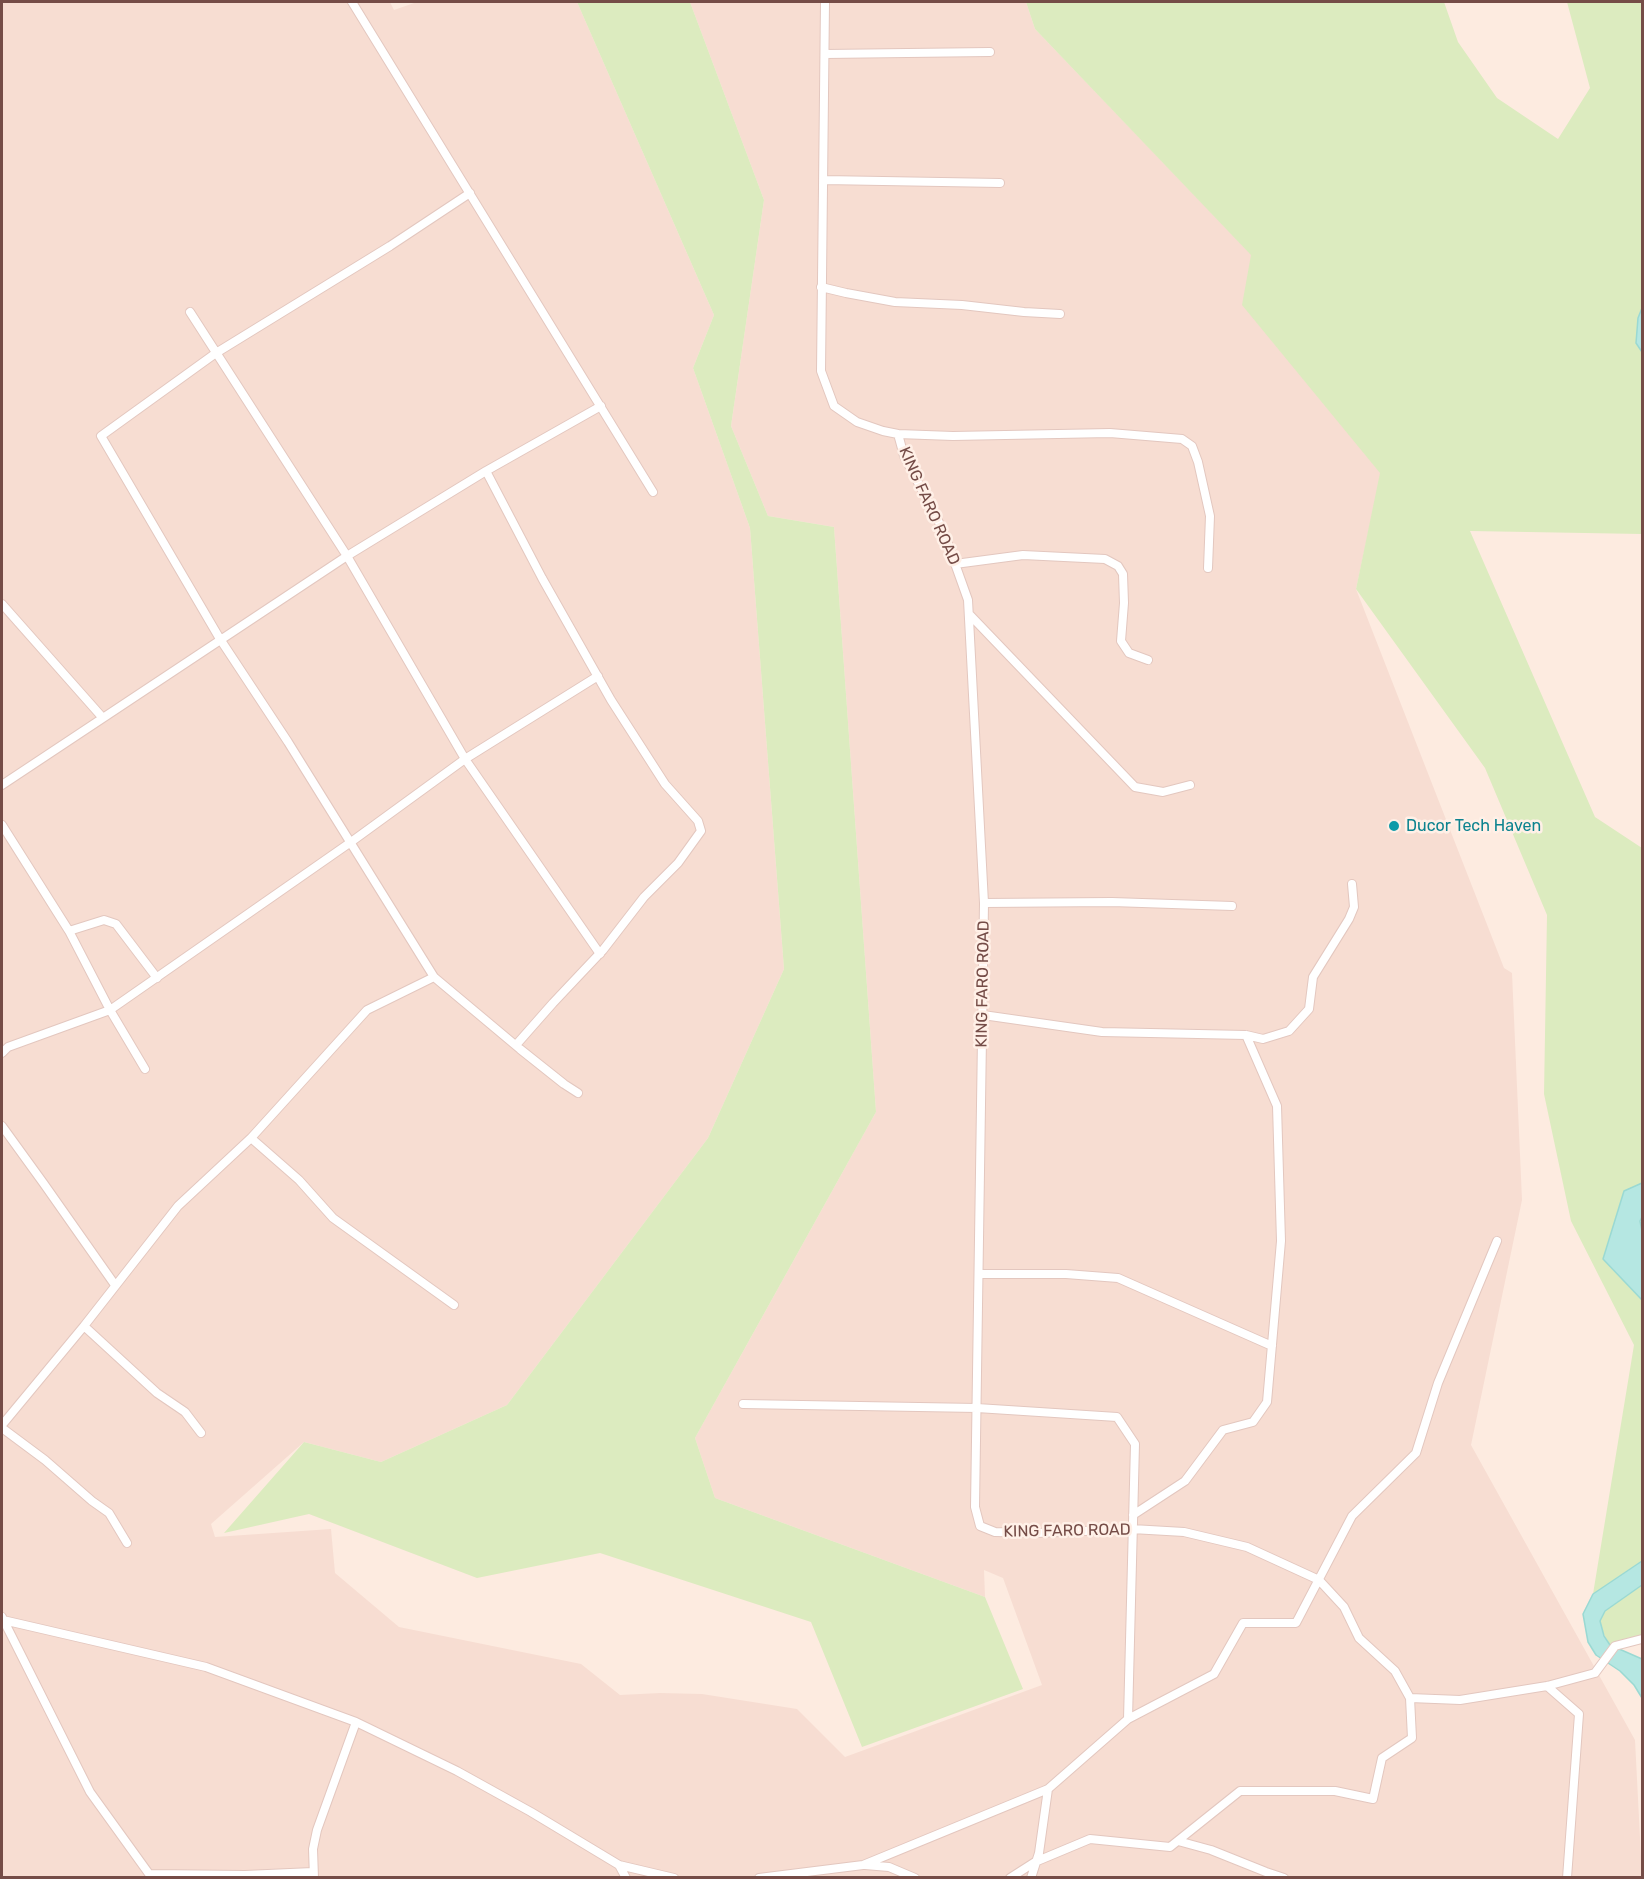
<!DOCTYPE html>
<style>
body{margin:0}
#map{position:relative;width:1644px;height:1879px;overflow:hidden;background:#fdebe0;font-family:Rubik,sans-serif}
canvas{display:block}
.frame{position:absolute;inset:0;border:3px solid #754c47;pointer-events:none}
</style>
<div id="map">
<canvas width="1644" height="1879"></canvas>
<div class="frame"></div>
</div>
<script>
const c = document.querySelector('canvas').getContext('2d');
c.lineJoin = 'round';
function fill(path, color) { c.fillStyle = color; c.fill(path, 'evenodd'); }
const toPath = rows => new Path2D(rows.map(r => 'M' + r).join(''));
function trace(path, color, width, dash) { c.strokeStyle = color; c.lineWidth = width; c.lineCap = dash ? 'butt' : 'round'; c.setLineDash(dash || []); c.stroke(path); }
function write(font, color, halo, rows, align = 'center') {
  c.font = font + ' Rubik,sans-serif'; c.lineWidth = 5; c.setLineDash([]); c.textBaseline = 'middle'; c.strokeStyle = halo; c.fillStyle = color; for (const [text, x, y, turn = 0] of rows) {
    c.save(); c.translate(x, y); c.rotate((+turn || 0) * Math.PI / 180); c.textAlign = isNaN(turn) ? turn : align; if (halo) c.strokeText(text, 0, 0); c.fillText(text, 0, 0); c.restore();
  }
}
fill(toPath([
 [2,2,390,2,394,10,417,2,577,2,714,315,693,368,750,528,784,969,708,1138,507,1405,381,1462,304,1442,211,1524,215,1537,331,1529,335,1573,399,1627,581,1664,620,1695,660,1693,702,1694,797,1709,845,1757,1042,1685,1003,1578,984,1570,985,1597,715,1498,695,1438,876,1112,834,527,768,516,731,426,764,200,690,2,1026,2,1035,29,1252,255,1243,305,1381,473,1356,589,1504,968,1512,973,1522,1200,1471,1445,1635,1740,1642,1877,2,1878]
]), '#f7ddd2');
fill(toPath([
 [577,2,690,2,764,200,731,426,768,516,834,527,876,1112,695,1438,715,1498,985,1597,1023,1689,862,1747,811,1622,600,1553,477,1578,309,1514,224,1533,304,1442,381,1462,507,1405,708,1138,784,969,750,528,693,368,714,315],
 [1026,2,1444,2,1458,42,1497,98,1558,139,1590,88,1567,2,1642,2,1642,308,1638,319,1636,343,1642,352,1642,534,1470,531,1595,817,1642,848,1642,1183,1624,1191,1603,1259,1642,1300,1642,1561,1593,1594,1634,1345,1571,1221,1544,1094,1547,915,1485,768,1356,589,1380,473,1242,305,1251,255,1035,29],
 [1642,1585,1642,1635,1617,1641,1610,1645,1601,1629,1600,1621,1605,1611]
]), '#dcebbf');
const water = toPath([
 [1642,308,1642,352,1636,343,1638,318,1642,308],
 [1642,1183,1642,1217,1640,1221,1642,1231,1642,1300,1603,1259,1624,1191,1642,1183],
 [1642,1561,1642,1585,1605,1611,1600,1621,1604,1636,1610,1645,1642,1659,1642,1698,1634,1685,1620,1671,1596,1655,1588,1642,1583,1614,1593,1594,1642,1561]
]);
fill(water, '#b5e7e2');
trace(water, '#9ad9d3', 1.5);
const minor = toPath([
 [352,2,653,492],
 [825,2,821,371,834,406,857,422,883,431,898,434,904,456,943,530,968,600,984,903,975,1507,980,1526,995,1532,1036,1533,1132,1529,1184,1532,1247,1547,1319,1580,1344,1607,1359,1638,1395,1671,1410,1698],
 [825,54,990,52],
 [824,180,1000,183],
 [470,193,390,246,216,353,101,436,220,639,288,742,434,977,520,1049,564,1084,578,1093],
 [821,287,846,293,895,302,962,305,1024,312,1060,314],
 [190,312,347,556,465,759,600,954],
 [898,434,953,436,1110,433,1182,439,1192,446,1198,462,1210,516,1208,568],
 [486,471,542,578,611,700,665,784,698,821,701,831,678,863,644,897,603,950,553,1003,516,1045],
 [955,564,1023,555,1105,559,1118,566,1123,574,1124,603,1121,641,1129,653,1148,660],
 [2,604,102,717],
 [969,614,1135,787,1163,792,1190,785],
 [2,785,347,556,486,471,601,406],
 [2,825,69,931,110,1010,145,1069],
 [984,903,1112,902,1232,906],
 [69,931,104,920,116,924,157,978],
 [983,1015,1102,1032,1246,1035,1263,1039,1289,1031,1309,1009,1313,977,1349,919,1354,907,1352,884],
 [2,1053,8,1047,110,1010,351,842,465,759,598,676],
 [2,1126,44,1184,115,1285],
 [251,1138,299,1180,333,1218,454,1305],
 [979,1274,1066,1274,1118,1278,1272,1346],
 [84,1326,157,1393,185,1412,201,1433],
 [743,1404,977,1408,1117,1417,1135,1444,1128,1719,1048,1789,863,1865,759,1878],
 [2,1425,84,1326,178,1206,251,1138,367,1010,434,977],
 [2,1428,45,1460,92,1501,109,1513,127,1543],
 [1133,1515,1185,1481,1223,1430,1253,1422,1267,1402,1281,1241,1277,1106,1246,1035],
 [2,1617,90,1792,152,1878],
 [3,1620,206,1667,356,1722,457,1771,531,1812,619,1865,674,1878],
 [1547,1686,1579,1714,1567,1878],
 [1128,1719,1214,1674,1243,1623,1296,1623,1352,1516,1416,1453,1438,1383,1497,1241],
 [1178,1841,1211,1850,1266,1872,1284,1878],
 [619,1865,626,1878],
 [865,1865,889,1867,915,1878],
 [150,1874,245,1875,313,1872],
 [314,1878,313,1849,317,1830,356,1722],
 [1010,1878,1035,1862,1090,1839,1170,1847,1240,1791,1335,1791,1373,1799,1382,1758,1412,1738,1410,1698,1460,1700,1547,1686,1595,1673,1615,1646,1642,1639],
 [1031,1878,1039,1853,1048,1789]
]);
trace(minor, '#e3c7bf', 10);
trace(minor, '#fff', 8);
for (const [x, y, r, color] of [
 [1394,826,6,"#0f9aa8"]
]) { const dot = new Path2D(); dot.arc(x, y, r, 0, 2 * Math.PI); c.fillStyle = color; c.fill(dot); trace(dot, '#fff0e7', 2); }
write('16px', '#754c47', '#fff0e7', [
 ["KING FARO ROAD",929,506,66],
 ["KING FARO ROAD",983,984,-89],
 ["KING FARO ROAD",1067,1531,-1]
]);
write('16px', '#0d838f', '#fff0e7', [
 ["Ducor Tech Haven",1406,826]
], 'left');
</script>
